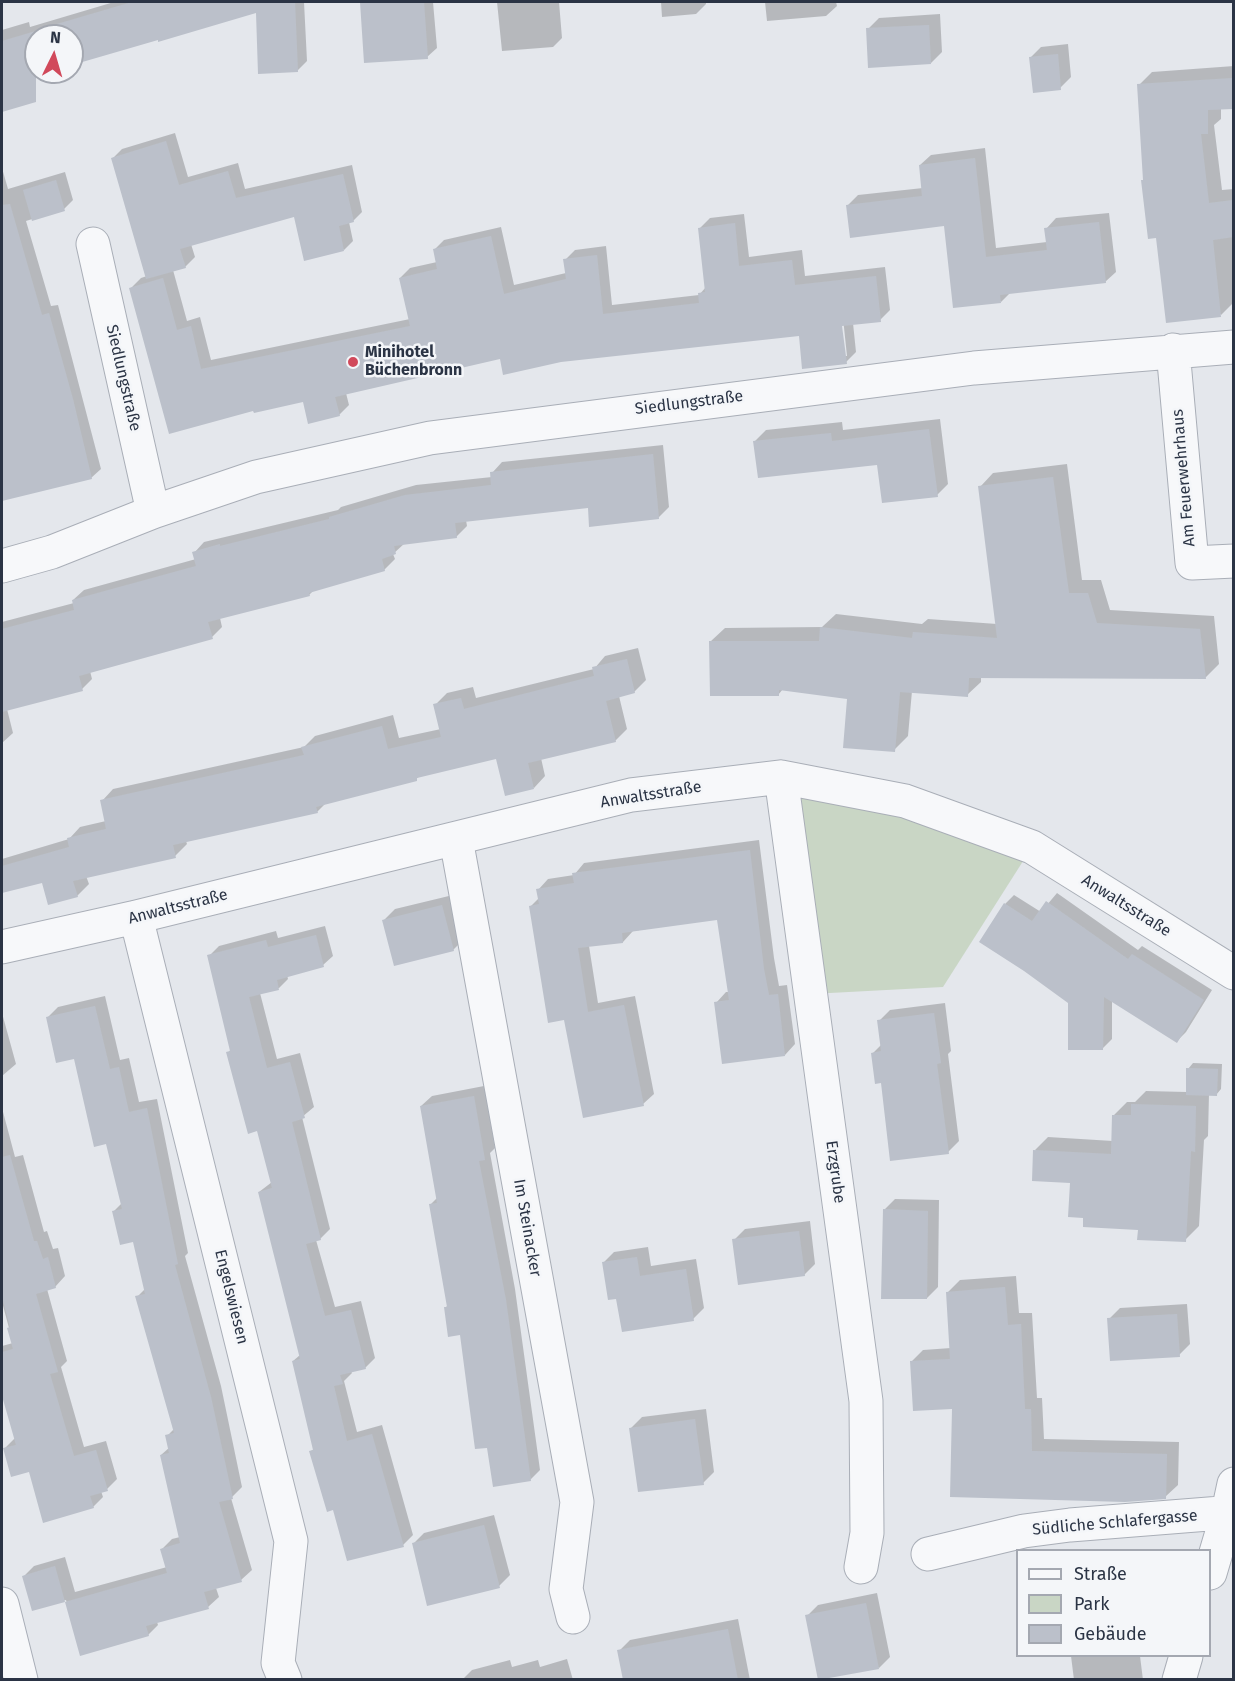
<!DOCTYPE html>
<meta charset="utf-8">
<style>
body{margin:0}
#map{position:relative;width:1235px;height:1681px;overflow:hidden;background:#e4e7ec;font-family:"Fira Sans",sans-serif}
canvas{display:block}
.frame{position:absolute;inset:0;border:3px solid #2b3445;pointer-events:none}
.legend{position:absolute;left:1016px;top:1549px;width:195px;height:108px;box-sizing:border-box;background:#f4f6f9;border:2px solid #a4a8b1;margin:0;padding:8px 10px;list-style:none;font-size:18px;color:#2b3445}
.legend li{display:flex;align-items:center;gap:12px;height:30px}
.legend b{width:30px;border:2px solid #a4a8b1}
.north{position:absolute;left:24px;top:24px;width:60px;height:60px;box-sizing:border-box;background:#f4f6f9;border:2px solid #a4a8b1;border-radius:50%;rotate:5deg;font-size:16px;font-weight:700;line-height:24px;text-align:center;color:#2b3445}
.north::after{content:'';display:block;margin:auto;width:21px;height:27px;background:#d1495b;clip-path:polygon(50% 0,100% 100%,50% 72%,0 100%)}
</style>
<div id="map">
<canvas width="1235" height="1681"></canvas>
<div class="frame"></div>
<ul class="legend">
<li><b style="height:8px;background:#f7f8fa"></b>Straße</li>
<li><b style="height:16px;background:#c9d6c5"></b>Park</li>
<li><b style="height:16px;background:#bbc0ca"></b>Gebäude</li>
</ul>
<div class="north">N</div>
</div>
<script>
const c = document.querySelector('canvas').getContext('2d');
c.lineJoin = 'round';
function fill(path, color) { c.fillStyle = color; c.fill(path, 'evenodd'); }
const toPath = rows => new Path2D(rows.map(r => 'M' + r).join(''));
function trace(path, color, width, dash) { c.strokeStyle = color; c.lineWidth = width; c.lineCap = dash ? 'butt' : 'round'; c.setLineDash(dash || []); c.stroke(path); }
function write(font, color, halo, rows, align = 'center') {
  c.font = font + ' "Fira Sans",sans-serif'; c.lineWidth = 5; c.setLineDash([]); c.textBaseline = 'middle'; c.strokeStyle = halo; c.fillStyle = color; for (const [text, x, y, turn = 0] of rows) {
    c.save(); c.translate(x, y); c.rotate((+turn || 0) * Math.PI / 180); c.textAlign = isNaN(turn) ? turn : align; if (halo) c.strokeText(text, 0, 0); c.fillText(text, 0, 0); c.restore();
  }
}
fill(toPath([
 [781,777,1032,847,943,987,811,994]
]), '#c9d6c5');
fill(toPath([
 [114,2,313,2,304,2,307,61,297,71,258,11,72,63,72,36,36,36,36,70,2,111,2,30,29,22,30,27],
 [362,2,433,2,437,48,427,57,365,61],
 [497,2,559,2,562,38,553,47,502,51],
 [661,2,706,2,706,4,696,14,662,17],
 [765,2,836,2,837,6,826,16,767,21],
 [940,14,942,52,931,63,868,29,879,18],
 [1068,44,1071,77,1060,88,1030,58,1041,47],
 [1234,66,1234,108,1221,108,1221,119,1214,125,1222,190,1234,189,1234,302,1221,315,1158,237,1144,179,1139,85,1152,72],
 [175,133,188,177,238,163,245,189,352,165,362,212,353,221,349,222,353,241,344,250,295,216,191,244,195,257,185,267,173,270,187,321,200,317,211,360,410,319,400,278,410,268,437,262,434,250,444,240,501,227,514,285,566,273,565,260,575,250,606,246,612,305,699,295,706,287,700,228,710,218,744,214,749,257,802,250,805,276,885,267,890,310,880,320,853,323,856,352,846,362,800,334,501,357,346,393,349,405,339,415,304,400,254,409,170,432,131,288,141,278,147,276,113,158,122,149],
 [843,318,847,356,844,356,840,319],
 [985,148,996,248,1047,242,1046,229,1056,218,1109,213,1116,272,1105,282,1010,293,1001,302,945,225,848,205,858,195,923,188,920,165,931,155],
 [2,168,8,189,65,172,73,200,64,209,26,221,51,306,58,305,101,469,91,478,2,500,2,403,18,399,12,308,2,311],
 [940,419,948,484,937,495,879,463,755,441,766,430,842,422,843,430],
 [663,445,669,507,658,518,589,506,466,520,467,526,456,537,405,543,393,554,395,559,384,570,314,590,309,595,220,618,222,627,212,637,90,671,92,679,82,689,7,709,13,733,2,743,2,622,74,603,73,600,84,590,196,559,194,553,204,542,338,510,341,507,416,485,492,477,492,473,502,462],
 [1067,464,1082,580,1101,580,1110,610,1214,616,1219,664,1205,678,981,676,981,682,967,695,912,691,908,736,894,750,848,697,783,689,778,695,711,641,725,628,822,627,836,614,922,624,928,619,997,624,980,487,993,473],
 [638,648,646,680,634,692,619,696,627,729,615,741,541,758,545,776,534,788,497,757,420,776,416,779,325,804,317,812,186,841,187,844,175,856,86,876,89,884,77,896,43,882,2,892,2,859,69,839,80,827,106,821,102,801,113,789,304,747,315,736,393,715,399,738,441,729,435,705,447,693,473,687,476,698,594,669,605,656],
 [759,840,774,958,779,986,787,985,795,1044,785,1055,716,1003,726,992,730,992,719,918,633,931,623,942,589,946,598,1003,635,996,654,1094,643,1104,566,1019,531,906,539,898,538,890,548,879,574,875,584,863],
 [1057,893,1138,950,1142,946,1212,990,1186,1032,1177,1041,1112,1000,1112,1039,1103,1048,1005,904,1014,895,1041,912],
 [453,895,464,939,453,950,384,920,395,909],
 [325,926,333,956,323,965,287,975,288,979,279,988,260,993,277,1059,300,1053,314,1107,302,1117,330,1229,320,1239,316,1240,335,1307,361,1301,375,1358,365,1368,351,1371,352,1373,344,1381,357,1432,382,1425,413,1535,403,1545,334,1508,311,1451,314,1449,293,1361,300,1355,259,1192,272,1182,258,1129,228,1053,231,1049,209,956,219,946,276,931,278,938],
 [105,996,120,1060,129,1058,139,1102,157,1099,188,1253,185,1256,221,1386,242,1487,231,1498,252,1570,241,1580,216,1588,219,1597,208,1607,157,1622,158,1625,148,1635,81,1654,66,1600,33,1609,24,1576,34,1566,65,1557,75,1592,167,1567,162,1549,172,1539,180,1537,161,1455,170,1447,167,1436,174,1429,137,1297,145,1289,134,1240,114,1211,122,1203,108,1142,75,1057,48,1017,58,1007],
 [945,1003,951,1051,948,1054,959,1141,948,1152,882,1082,873,1053,882,1044,879,1021,890,1010],
 [2,1013,16,1064,2,1076],
 [1193,1063,1222,1064,1221,1089,1216,1095,1209,1094,1208,1136,1204,1140,1199,1226,1185,1240,1085,1217,1072,1182,1035,1150,1048,1137,1113,1141,1113,1116,1127,1102,1135,1102,1146,1091,1187,1092,1188,1069],
 [484,1086,495,1148,490,1153,515,1289,540,1470,530,1480,488,1446,461,1333,445,1308,448,1305,430,1205,438,1197,421,1106,432,1096],
 [2,1108,15,1157,23,1155,44,1232,47,1231,53,1249,58,1248,65,1276,55,1287,47,1289,67,1361,61,1367,84,1447,106,1441,117,1479,107,1489,101,1491,103,1497,93,1507,30,1470,4,1449,15,1438,2,1390,2,1346,13,1343,2,1302],
 [895,1199,939,1200,938,1287,927,1298,884,1210],
 [810,1221,815,1264,804,1275,734,1240,745,1229],
 [648,1247,651,1266,696,1259,704,1308,693,1319,618,1297,603,1263,614,1252],
 [1016,1276,1019,1313,1032,1313,1037,1398,1042,1398,1044,1439,1179,1442,1178,1485,1165,1497,951,1495,954,1407,911,1362,923,1350,951,1348,948,1292,960,1280],
 [1187,1304,1190,1344,1179,1355,1109,1319,1120,1308],
 [706,1409,714,1472,703,1483,631,1428,642,1417],
 [494,1515,510,1575,499,1586,413,1544,424,1533],
 [877,1593,890,1657,879,1668,807,1616,818,1605],
 [738,1619,750,1680,624,1680,619,1651,630,1640],
 [1071,1656,1140,1656,1143,1680,1074,1680],
 [567,1659,573,1680,458,1680,464,1678,472,1670,510,1660,512,1667,538,1660,540,1667]
]), '#0003');
fill(toPath([
 [132,2,295,2,298,72,258,74,256,13,158,42,158,40,72,65,72,36,60,36,57,24],
 [360,2,424,2,428,59,364,63],
 [929,25,931,64,868,68,866,28],
 [36,31,36,102,2,112,2,41],
 [1058,54,1061,90,1033,93,1029,57],
 [1233,78,1233,109,1208,110,1208,134,1201,134,1209,203,1233,200,1233,237,1213,240,1221,317,1166,323,1156,238,1148,239,1141,180,1143,180,1137,84],
 [166,141,179,185,228,171,236,198,343,174,354,222,339,226,344,251,304,261,294,217,180,249,186,268,146,279,111,158],
 [975,158,986,257,1047,250,1044,228,1099,222,1106,283,1000,295,1001,303,953,308,944,226,850,238,846,205,922,196,919,165],
 [56,180,65,211,32,221,23,190],
 [10,204,42,315,49,313,73,399,92,479,2,501,2,205],
 [735,223,739,266,792,260,795,285,876,276,881,322,842,326,847,364,802,369,799,336,561,362,503,375,500,359,335,397,340,416,308,424,303,402,254,413,253,411,169,434,129,288,163,278,177,330,191,326,201,369,410,326,399,278,437,269,433,249,491,236,504,294,566,279,563,259,597,255,603,314,699,303,698,293,705,292,698,228],
 [929,429,938,497,882,503,877,465,758,478,753,441,831,433,832,441],
 [653,454,659,519,589,527,588,508,455,523,457,538,394,546,396,554,382,559,385,571,309,593,310,596,208,622,213,639,79,676,83,691,2,712,2,629,74,610,72,600,196,566,192,552,220,544,220,546,329,519,329,517,405,495,491,485,490,472],
 [1053,477,1069,593,1088,593,1097,623,1200,629,1206,679,969,678,968,697,900,692,895,752,843,748,847,699,779,690,779,696,710,696,709,641,819,641,820,627,912,638,913,632,997,638,978,486],
 [627,659,635,693,606,701,616,742,528,763,534,789,505,796,496,759,417,778,417,781,316,807,318,813,173,845,176,858,73,881,78,897,48,905,42,883,2,893,2,866,69,847,67,838,106,829,100,800,304,755,301,747,382,726,388,749,441,737,433,704,461,698,464,709,594,676,592,667],
 [750,850,764,969,769,995,778,994,785,1056,722,1064,714,1002,729,1000,717,920,622,933,623,943,578,948,588,1012,624,1005,644,1106,583,1118,564,1020,548,1023,529,906,539,904,536,889,574,883,572,873],
 [1046,901,1128,959,1132,954,1204,1000,1177,1043,1104,997,1103,1050,1068,1050,1068,1003,1024,971,979,942,1004,903,1032,921],
 [442,905,454,951,394,966,382,920],
 [316,935,324,967,277,980,279,990,249,997,267,1068,290,1062,305,1118,292,1122,321,1240,306,1244,325,1316,351,1310,366,1369,340,1375,343,1384,334,1386,347,1441,372,1434,404,1547,347,1561,333,1510,327,1512,309,1451,313,1450,292,1361,300,1359,258,1192,272,1188,257,1131,248,1134,226,1052,230,1051,207,955,266,940,268,947],
 [95,1006,110,1069,119,1067,129,1112,147,1108,178,1264,175,1265,211,1397,233,1499,219,1502,242,1582,204,1592,209,1609,146,1626,149,1636,80,1656,65,1602,32,1611,22,1576,55,1566,65,1602,167,1573,160,1549,180,1543,160,1455,169,1453,165,1435,174,1433,135,1296,145,1294,133,1242,120,1245,112,1211,122,1209,106,1144,94,1147,74,1059,56,1063,46,1017],
 [934,1013,941,1063,937,1064,949,1154,890,1161,881,1083,875,1084,871,1053,881,1051,877,1020],
 [1186,1068,1218,1069,1217,1096,1186,1095],
 [474,1096,485,1160,479,1161,506,1300,531,1481,493,1487,487,1448,475,1449,460,1335,448,1337,444,1307,447,1307,429,1204,437,1203,420,1106],
 [1131,1104,1196,1106,1195,1152,1191,1151,1186,1242,1137,1240,1138,1230,1083,1227,1083,1218,1068,1217,1070,1183,1032,1181,1033,1150,1111,1154,1112,1115,1131,1115],
 [10,1155,34,1241,37,1241,43,1259,48,1257,56,1288,36,1294,58,1372,50,1374,74,1456,96,1450,108,1491,90,1496,94,1508,43,1523,29,1472,11,1477,3,1448,16,1445,2,1396,2,1352,13,1349,7,1328,10,1327,2,1297,2,1157],
 [883,1209,928,1211,927,1299,881,1299],
 [799,1231,805,1276,738,1285,732,1239],
 [637,1257,640,1276,686,1269,694,1321,622,1332,616,1299,608,1300,602,1262],
 [1005,1287,1008,1325,1021,1324,1025,1409,1031,1409,1032,1451,1167,1454,1166,1499,1125,1502,950,1497,952,1409,913,1411,910,1361,950,1359,946,1292],
 [1177,1314,1180,1357,1110,1361,1107,1318],
 [695,1419,704,1485,638,1492,629,1428],
 [484,1525,500,1588,427,1606,412,1543],
 [866,1603,879,1669,818,1680,805,1615],
 [728,1629,738,1680,623,1680,617,1650]
]), '#bbc0ca');
const minor = toPath([
 [93,244,153,512],
 [1173,350,1192,563,1234,561],
 [2,566,52,552,153,512,256,477,430,438,974,368,1234,347],
 [781,777,866,1401,867,1533,861,1567],
 [456,839,577,1502,566,1589,573,1617],
 [136,917,291,1541,278,1663,285,1680],
 [2,947,136,917,631,795,781,777,905,801,1032,847,1234,973],
 [928,1554,1024,1531,1070,1525,1234,1512],
 [1210,1573,1228,1512,1234,1484],
 [2,1604,21,1680],
 [1179,1680,1186,1656]
]);
trace(minor, '#a9aeb7', 35);
trace(minor, '#f7f8fa', 33);
for (const [x, y, r, color] of [
 [353,362,6,"#d1495b"]
]) { const dot = new Path2D(); dot.arc(x, y, r, 0, 2 * Math.PI); c.fillStyle = color; c.fill(dot); trace(dot, '#f4f6f9', 2); }
write('bold 16px', '#2b3445', '#f4f6f9', [
 ["Minihotel",365,353],
 ["Büchenbronn",365,371]
], 'left');
write('16px', '#2b3445', '#f4f6f9', [
 ["Siedlungstraße",123,378,77],
 ["Siedlungstraße",689,403,-7],
 ["Am Feuerwehrhaus",1184,478,-95],
 ["Anwaltsstraße",651,795,-9],
 ["Anwaltsstraße",1126,906,32],
 ["Anwaltsstraße",178,907,-14],
 ["Erzgrube",835,1172,82],
 ["Im Steinacker",527,1228,80],
 ["Engelswiesen",231,1297,76],
 ["Südliche Schlafergasse",1115,1523,-5]
]);
</script>
